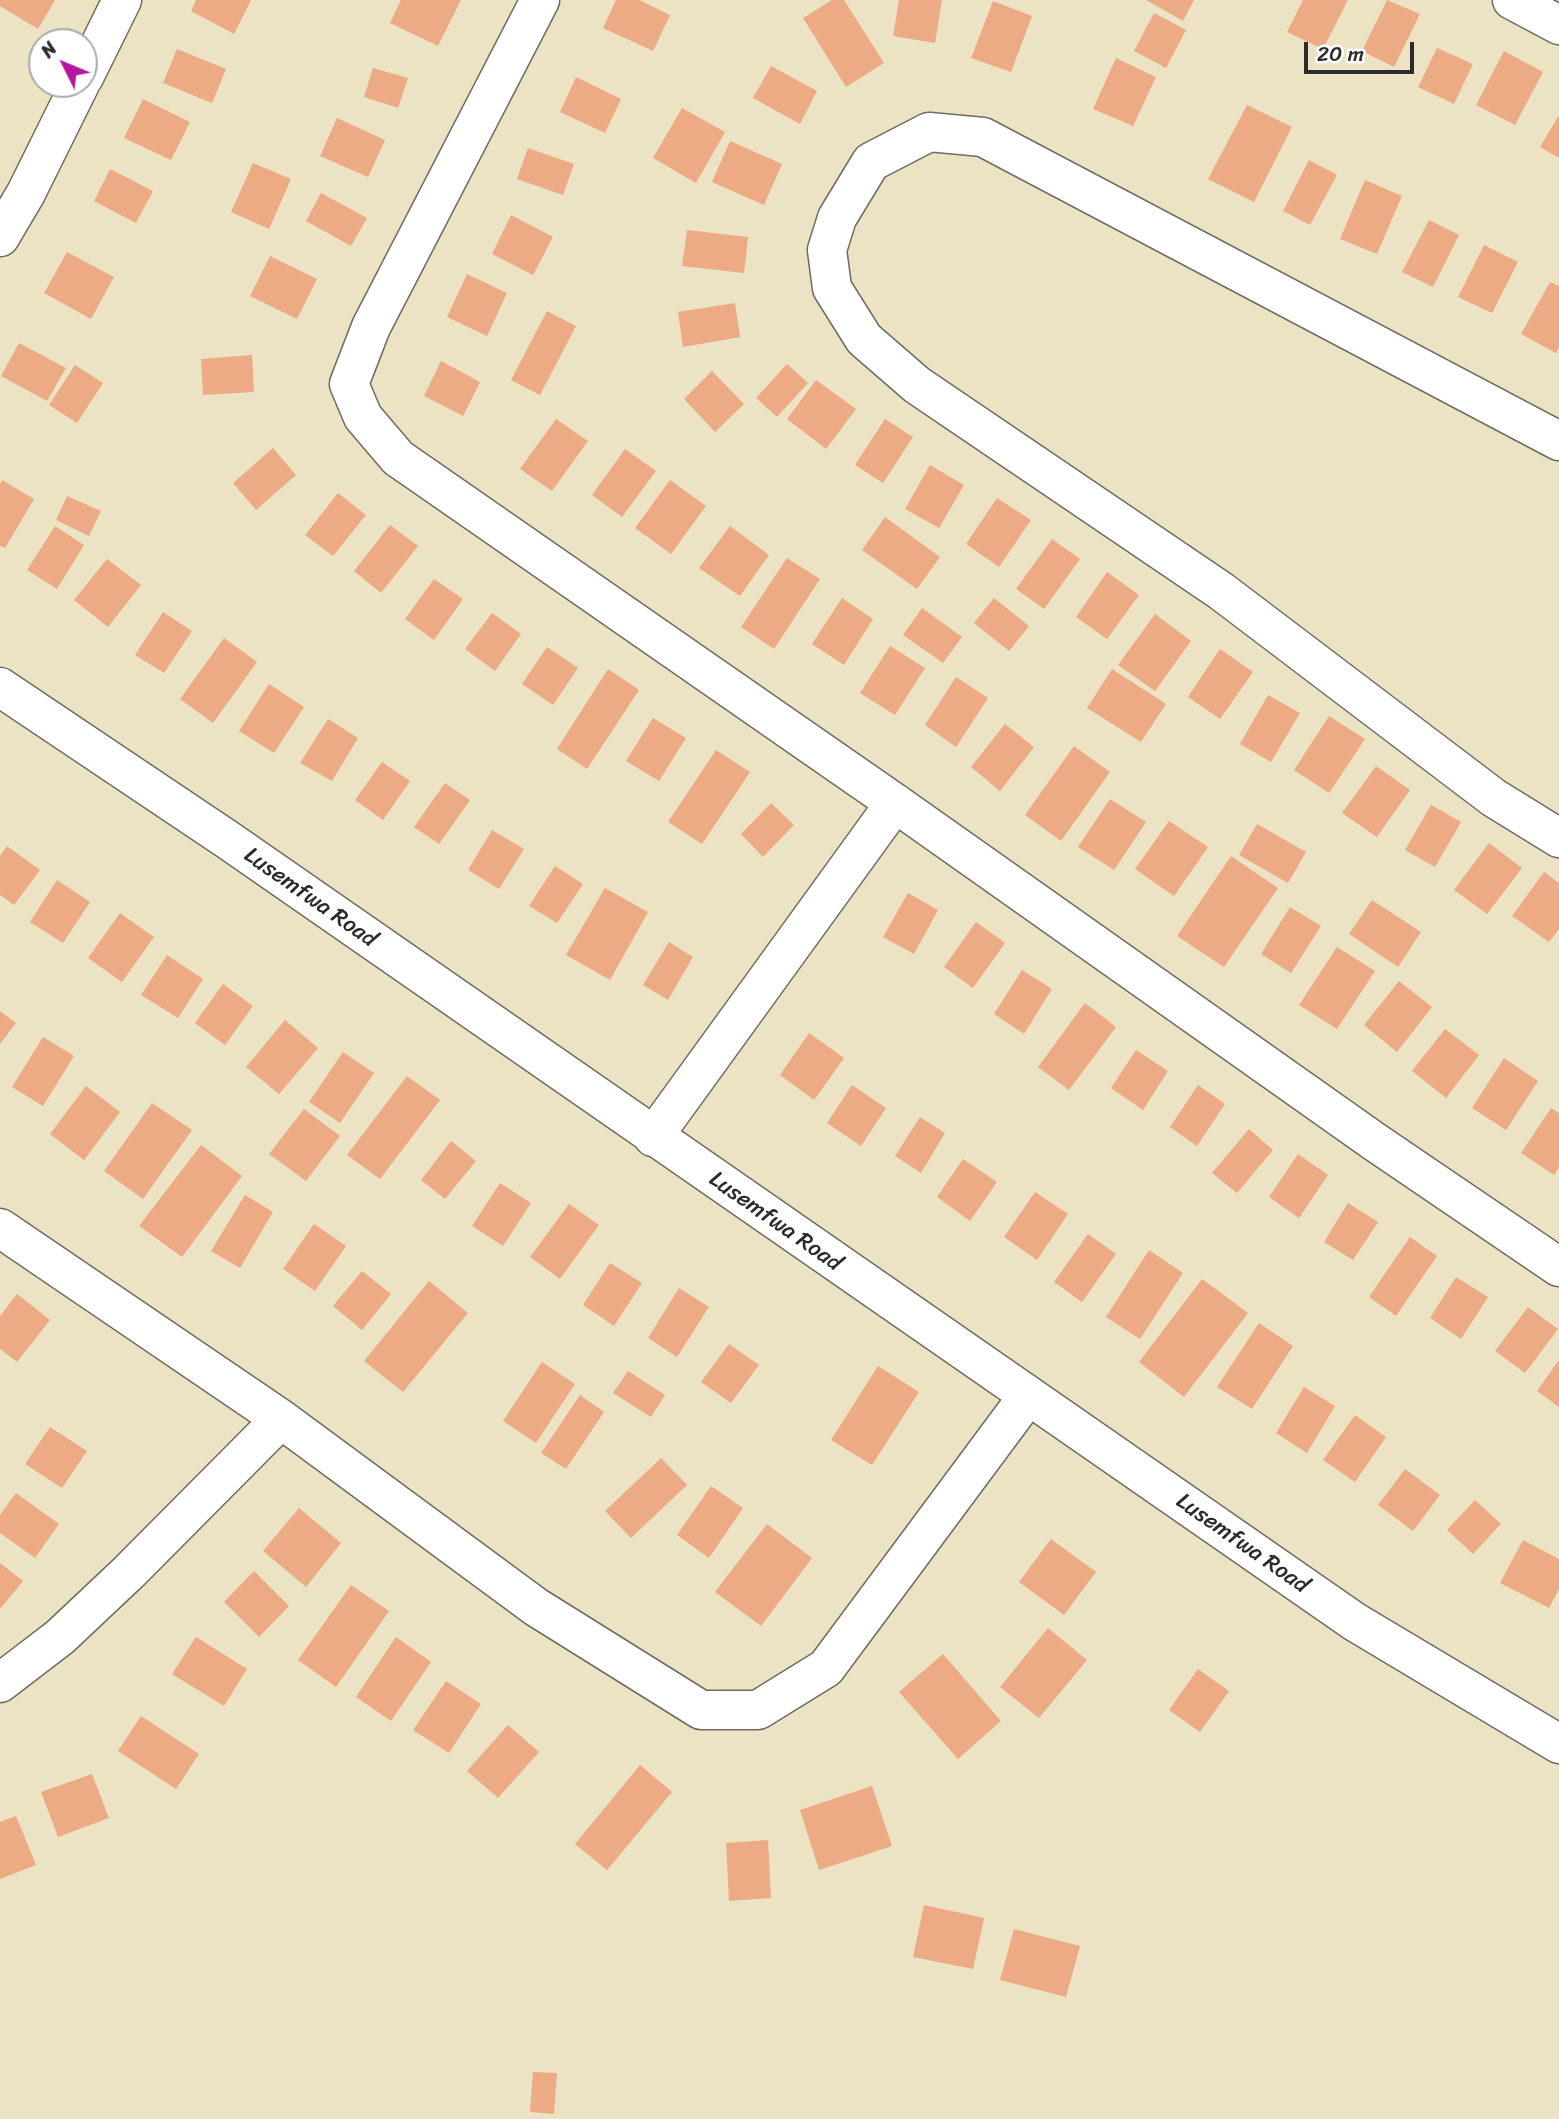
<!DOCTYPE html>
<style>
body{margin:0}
#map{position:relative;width:1559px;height:2119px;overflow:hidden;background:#ebe3c4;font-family:Sriracha,sans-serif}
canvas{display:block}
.north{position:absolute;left:28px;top:28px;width:70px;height:70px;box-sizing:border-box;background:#fff;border:2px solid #aaa;border-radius:50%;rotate:313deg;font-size:19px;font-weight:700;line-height:28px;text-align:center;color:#2b2b2b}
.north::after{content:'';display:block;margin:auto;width:24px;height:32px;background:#b5179e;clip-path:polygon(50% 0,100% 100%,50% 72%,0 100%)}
.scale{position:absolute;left:1304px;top:42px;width:110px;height:32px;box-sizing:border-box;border:4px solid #2b2b2b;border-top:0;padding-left:9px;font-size:21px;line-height:24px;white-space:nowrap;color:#2b2b2b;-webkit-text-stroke:5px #fff;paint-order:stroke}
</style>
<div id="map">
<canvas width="1559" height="2119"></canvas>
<div class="north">N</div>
<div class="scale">20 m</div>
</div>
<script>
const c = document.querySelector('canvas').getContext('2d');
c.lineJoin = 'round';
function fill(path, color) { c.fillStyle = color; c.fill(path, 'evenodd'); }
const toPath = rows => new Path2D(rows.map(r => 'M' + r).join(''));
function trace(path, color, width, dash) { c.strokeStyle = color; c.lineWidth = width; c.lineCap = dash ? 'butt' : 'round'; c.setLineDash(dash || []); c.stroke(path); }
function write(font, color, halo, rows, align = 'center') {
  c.font = font + ' Sriracha,sans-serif'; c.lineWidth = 5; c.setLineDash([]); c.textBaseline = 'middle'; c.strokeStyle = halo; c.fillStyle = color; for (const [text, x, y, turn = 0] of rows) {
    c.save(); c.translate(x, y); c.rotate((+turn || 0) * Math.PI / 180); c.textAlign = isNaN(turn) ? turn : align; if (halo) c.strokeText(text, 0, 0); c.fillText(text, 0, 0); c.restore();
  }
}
fill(toPath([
 [0,0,55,0,38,29,0,6],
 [196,0,251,0,234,34,191,11],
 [401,0,461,0,438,46,390,23],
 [616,0,639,0,670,15,653,51,603,28],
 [832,0,844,0,884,63,846,87,803,18],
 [899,0,942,0,935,43,893,36],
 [1146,0,1194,0,1183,21],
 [1303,0,1348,0,1323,49,1287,32],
 [1387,0,1420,14,1394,67,1362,51],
 [993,1,1032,16,1011,72,971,58],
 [1154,13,1186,30,1166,68,1134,51],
 [1437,48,1473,64,1454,104,1418,87],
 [177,49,226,69,212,103,163,83],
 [1504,51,1543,72,1515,125,1476,105],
 [1116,58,1156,77,1133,126,1093,109],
 [771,66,817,91,800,124,753,98],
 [373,68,408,78,398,108,364,97],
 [576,77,621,99,605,133,560,112],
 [143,99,190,122,171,160,124,138],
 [1247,105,1292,127,1254,202,1208,179],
 [682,108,725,132,696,183,653,158],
 [1559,115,1559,158,1540,147],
 [337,118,385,140,368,177,320,156],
 [730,141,782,164,764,205,712,182],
 [528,148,574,164,563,195,517,179],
 [1309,160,1337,175,1310,225,1283,211],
 [253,163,291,179,269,229,231,212],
 [110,169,153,191,136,223,94,201],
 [1365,180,1402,196,1377,254,1340,239],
 [321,193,367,218,351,246,306,221],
 [511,215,553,237,533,275,492,254],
 [1429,220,1459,235,1433,287,1402,272],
 [687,230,748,237,744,273,682,266],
 [1484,245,1518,262,1492,313,1458,297],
 [67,252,114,277,91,319,44,293],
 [270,256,317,279,297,319,250,296],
 [467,274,507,293,487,336,447,317],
 [1550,282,1559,286,1559,348,1556,353,1521,334],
 [735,303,740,337,683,347,678,312],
 [547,311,576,326,540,395,511,380],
 [19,343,66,368,47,401,1,376],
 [252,355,254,392,203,395,201,359],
 [441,361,480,382,463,416,424,396],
 [787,364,808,383,777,417,756,398],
 [75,365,103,383,77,423,49,405],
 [712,371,744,404,715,432,684,399],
 [816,380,856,409,826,449,787,419],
 [556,419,588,441,552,491,520,469],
 [885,419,913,437,883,483,855,465],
 [273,448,296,475,256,510,233,483],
 [625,449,656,471,622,517,592,495],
 [930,465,964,485,939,528,905,509],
 [2,480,34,499,5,548,0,546,0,484],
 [670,480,706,506,671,554,635,528],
 [338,493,366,515,333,556,305,535],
 [67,496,101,511,89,536,56,520],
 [997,498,1031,520,999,567,966,544],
 [885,517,940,557,917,589,862,550],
 [390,525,418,546,381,593,354,571],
 [55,526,84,545,57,589,27,570],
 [730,526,769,555,740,596,699,568],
 [1052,539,1080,559,1044,609,1016,589],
 [787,558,820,579,774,649,741,627],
 [107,559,141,585,108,627,74,600],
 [1107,572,1139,595,1107,639,1076,617],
 [434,579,463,599,434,640,405,619],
 [842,598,873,619,844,665,812,644],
 [994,598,1029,626,1009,651,974,623],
 [922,608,962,637,943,663,903,635],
 [163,612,192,631,164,673,135,655],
 [492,613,521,634,495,671,465,649],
 [1155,614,1191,641,1155,691,1118,665],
 [224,638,257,662,213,723,180,699],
 [890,646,925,668,895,715,860,693],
 [547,647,578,668,553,705,522,684],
 [1220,649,1253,672,1220,719,1188,697],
 [608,669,639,690,587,769,557,749],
 [1112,669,1166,704,1141,742,1087,708],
 [956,677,988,698,956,747,925,725],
 [269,684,304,707,274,753,239,731],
 [1268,695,1300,713,1271,762,1240,744],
 [1329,716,1365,739,1329,793,1294,770],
 [653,718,686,738,659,781,626,761],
 [328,719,358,738,332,781,300,763],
 [1005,724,1034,747,1000,791,971,767],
 [1074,746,1110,772,1061,841,1025,815],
 [716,750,750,772,702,844,668,822],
 [382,762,410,781,383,820,355,800],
 [1376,766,1410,790,1377,837,1342,813],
 [445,783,470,800,439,844,414,827],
 [1110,799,1146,822,1114,870,1078,847],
 [771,803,794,825,763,857,741,834],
 [1431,805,1461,822,1435,867,1405,850],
 [1169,821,1208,847,1174,896,1135,869],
 [1257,824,1306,852,1288,883,1239,855],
 [492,830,524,849,499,889,468,870],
 [1489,843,1522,868,1487,914,1454,890],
 [7,846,40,870,14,905,0,895,0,856],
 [1231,856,1278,888,1224,967,1177,936],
 [555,866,583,884,557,923,529,906],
 [1544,872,1559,883,1559,929,1549,942,1512,916],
 [57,880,90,902,63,943,30,922],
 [605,888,648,912,610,980,566,955],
 [908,893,938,910,914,954,883,937],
 [1372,900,1421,932,1398,967,1349,934],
 [1290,907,1321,926,1291,973,1261,954],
 [120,913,154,937,122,982,88,958],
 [976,922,1005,943,973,988,944,967],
 [669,942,693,957,668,1000,643,985],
 [1337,947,1375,971,1337,1029,1299,1005],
 [167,955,203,979,178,1018,141,995],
 [1022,970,1052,989,1024,1034,994,1014],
 [1399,981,1432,1007,1397,1052,1364,1025],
 [223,984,253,1006,225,1045,195,1023],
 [1085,1003,1116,1027,1069,1090,1038,1067],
 [0,1011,16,1023,0,1044],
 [285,1020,318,1048,279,1094,246,1067],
 [1445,1029,1479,1055,1446,1098,1412,1071],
 [809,1033,844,1058,814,1100,780,1075],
 [43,1037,74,1056,43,1106,12,1087],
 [1136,1050,1168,1071,1143,1110,1111,1088],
 [343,1052,374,1073,340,1123,309,1102],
 [1504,1058,1538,1081,1506,1130,1472,1108],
 [407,1076,440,1100,380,1179,347,1155],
 [852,1085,886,1108,861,1146,827,1123],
 [1198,1085,1225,1104,1197,1146,1170,1127],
 [86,1086,120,1112,84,1160,50,1134],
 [152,1103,192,1130,143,1199,104,1171],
 [1551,1108,1559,1113,1559,1167,1554,1175,1521,1153],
 [304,1109,340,1136,306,1181,269,1154],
 [920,1117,945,1133,921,1173,895,1156],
 [1249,1129,1273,1150,1237,1193,1212,1173],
 [451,1141,476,1161,445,1199,421,1180],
 [201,1145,242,1176,182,1257,139,1226],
 [1298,1154,1328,1175,1299,1218,1269,1197],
 [963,1159,997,1182,970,1221,937,1197],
 [500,1183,531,1203,503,1246,472,1226],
 [1035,1192,1068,1214,1037,1260,1004,1237],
 [245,1195,273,1212,240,1268,211,1251],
 [1348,1203,1378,1222,1353,1260,1324,1242],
 [569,1204,599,1225,560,1279,530,1257],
 [314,1224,346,1246,315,1291,283,1269],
 [1088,1234,1116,1254,1082,1302,1054,1282],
 [1410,1237,1437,1256,1396,1316,1369,1297],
 [1149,1250,1183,1273,1140,1339,1106,1317],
 [610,1263,642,1283,614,1326,583,1305],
 [362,1271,391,1294,362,1330,333,1306],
 [1456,1277,1488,1297,1461,1339,1430,1318],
 [1202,1279,1248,1313,1184,1397,1139,1362],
 [429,1281,468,1313,403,1392,364,1361],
 [679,1288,709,1307,677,1357,648,1338],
 [17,1294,50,1320,17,1362,0,1349,0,1316],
 [1528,1307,1558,1329,1525,1373,1495,1351],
 [1259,1323,1293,1346,1252,1409,1217,1387],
 [729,1344,759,1365,731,1403,701,1382],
 [1559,1360,1559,1407,1537,1391],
 [542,1362,575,1384,536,1443,503,1421],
 [878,1366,919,1392,872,1465,831,1440],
 [628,1371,665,1395,651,1417,613,1393],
 [1304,1387,1335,1406,1307,1453,1276,1433],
 [580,1395,604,1412,566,1469,541,1453],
 [1355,1415,1386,1437,1355,1482,1323,1460],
 [50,1427,87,1451,62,1488,25,1464],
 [661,1458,687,1485,631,1538,605,1511],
 [1405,1469,1440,1495,1413,1531,1378,1505],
 [711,1486,743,1508,709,1558,677,1535],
 [16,1493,59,1524,35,1558,0,1533,0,1515],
 [1475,1500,1501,1524,1473,1554,1447,1530],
 [299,1508,341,1543,306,1587,263,1551],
 [767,1524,812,1558,761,1626,715,1592],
 [1051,1539,1096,1572,1064,1615,1019,1582],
 [1523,1540,1559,1559,1559,1589,1549,1608,1500,1583],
 [0,1563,23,1581,0,1609],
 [254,1571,289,1606,259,1637,224,1602],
 [351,1585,389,1611,336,1687,298,1660],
 [1048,1628,1087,1660,1039,1718,1000,1687],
 [196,1637,247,1669,224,1706,172,1674],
 [396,1637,431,1662,391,1721,356,1697],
 [943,1654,1001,1721,958,1759,899,1692],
 [1198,1669,1229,1691,1200,1732,1169,1710],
 [446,1681,481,1704,449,1753,413,1730],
 [141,1716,199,1754,176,1789,118,1751],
 [508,1725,539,1752,498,1798,467,1771],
 [640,1765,672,1792,607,1870,575,1844],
 [92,1774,109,1818,58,1837,41,1792],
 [872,1786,892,1846,819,1870,800,1810],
 [16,1816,36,1865,0,1879,0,1822],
 [768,1840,771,1898,729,1901,726,1843],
 [924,1905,984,1918,973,1969,913,1957],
 [1014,1929,1080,1946,1066,1997,1000,1980],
 [533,2072,557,2073,554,2114,530,2112]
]), '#ecaa85');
const minor = toPath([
 [540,0,371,327,349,384,363,417,398,458,895,803,1375,1142,1559,1267],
 [1512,0,1559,25],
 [84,77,122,0],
 [0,237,26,193,80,84],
 [1559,441,983,137,929,132,871,162,837,218,827,250,832,288,864,339,917,385,1221,591,1494,798,1559,838],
 [0,687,228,840,1355,1622,1559,1744],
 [653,1137,895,803],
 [0,1228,281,1419,536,1607,701,1710,758,1710,826,1668,1028,1396],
 [0,1683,60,1637,129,1572,281,1419]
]);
trace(minor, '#6e6b61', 41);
trace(minor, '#fff', 38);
write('23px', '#2b2b2b', '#fff', [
 ["Lusemfwa Road",310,898,35],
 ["Lusemfwa Road",775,1222,35],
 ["Lusemfwa Road",1242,1544,35]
]);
</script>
